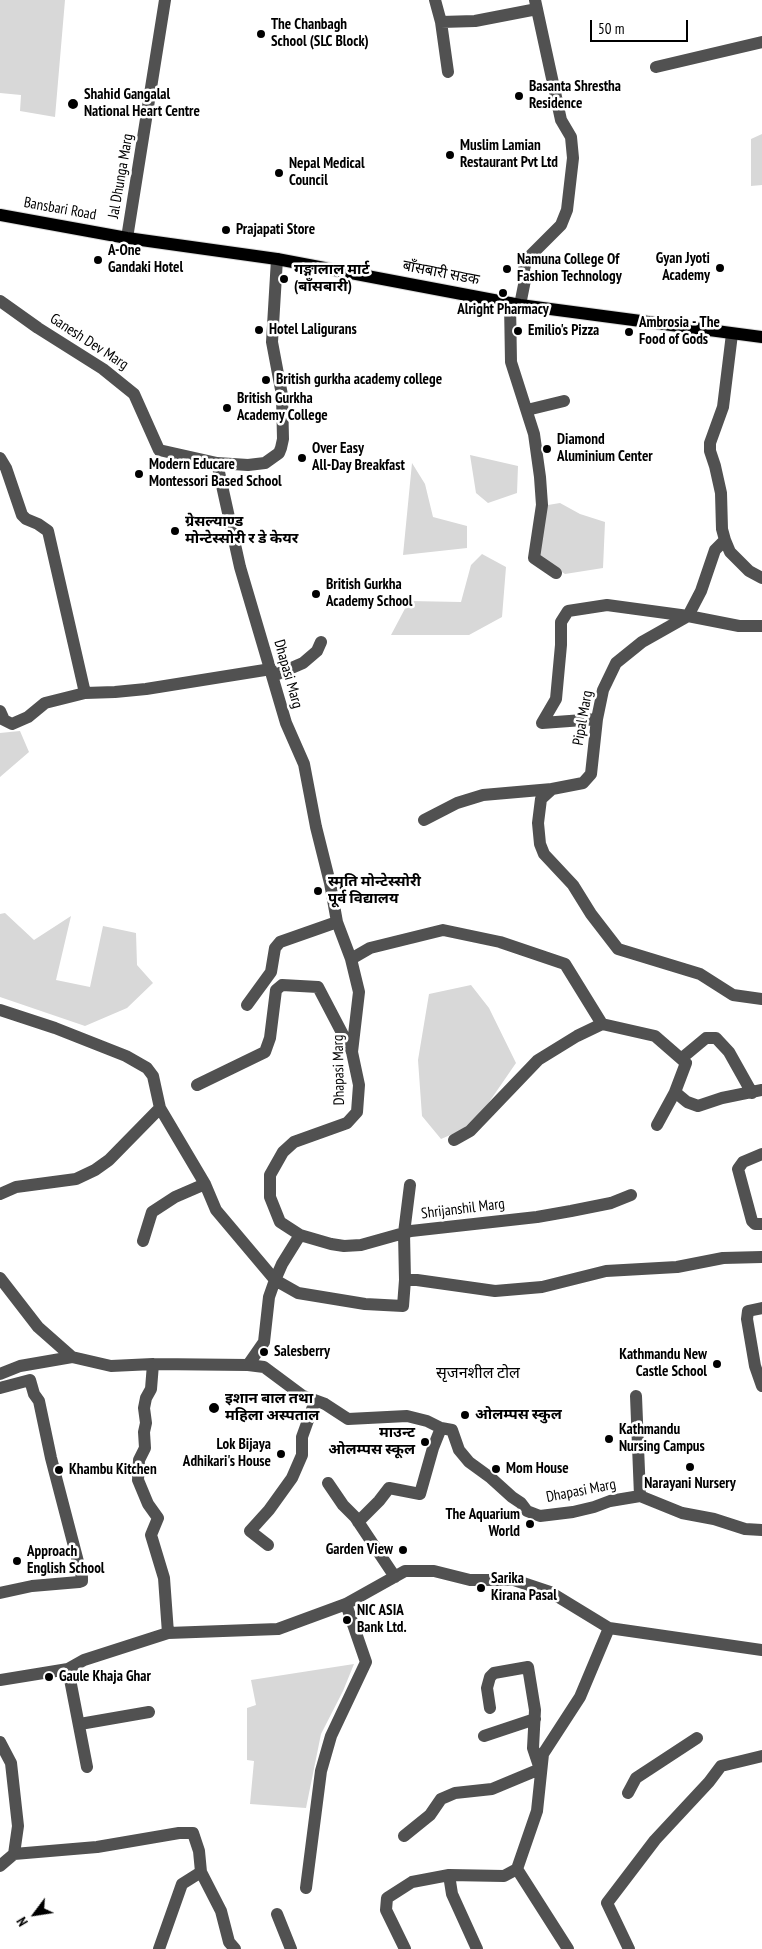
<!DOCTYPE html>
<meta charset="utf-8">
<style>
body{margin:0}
#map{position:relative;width:762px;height:1949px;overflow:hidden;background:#fff;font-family:"PT Sans Narrow",sans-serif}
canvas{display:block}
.north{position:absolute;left:10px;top:1889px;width:50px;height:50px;-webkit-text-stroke:4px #fff;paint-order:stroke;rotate:239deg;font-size:14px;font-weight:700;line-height:20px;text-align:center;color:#000}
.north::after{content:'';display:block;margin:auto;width:18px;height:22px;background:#000;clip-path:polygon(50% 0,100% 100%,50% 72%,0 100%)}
.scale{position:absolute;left:590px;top:20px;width:98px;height:22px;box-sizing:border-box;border:2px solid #000;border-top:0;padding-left:6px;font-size:15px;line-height:18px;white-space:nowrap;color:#000;-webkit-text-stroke:4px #fff;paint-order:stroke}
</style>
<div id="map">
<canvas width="762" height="1949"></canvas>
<div class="north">N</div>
<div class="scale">50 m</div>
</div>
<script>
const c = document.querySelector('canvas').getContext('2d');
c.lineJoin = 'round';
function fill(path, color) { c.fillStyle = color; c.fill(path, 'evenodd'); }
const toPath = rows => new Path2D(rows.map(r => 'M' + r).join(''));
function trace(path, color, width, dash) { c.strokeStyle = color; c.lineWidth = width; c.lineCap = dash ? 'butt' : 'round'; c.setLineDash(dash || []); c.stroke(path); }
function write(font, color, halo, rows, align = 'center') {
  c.font = font + ' "PT Sans Narrow","Noto Sans Devanagari",sans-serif'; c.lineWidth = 5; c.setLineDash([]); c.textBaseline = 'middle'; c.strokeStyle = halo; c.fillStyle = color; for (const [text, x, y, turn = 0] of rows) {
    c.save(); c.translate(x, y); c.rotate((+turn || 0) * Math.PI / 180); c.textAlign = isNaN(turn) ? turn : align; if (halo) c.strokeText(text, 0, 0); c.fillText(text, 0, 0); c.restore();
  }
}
fill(toPath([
 [0,0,65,0,55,117,20,111,21,95,0,93],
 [762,134,762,185,751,186,751,139],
 [470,455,518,466,517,493,488,503,476,493],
 [412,463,425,484,433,517,467,526,467,548,403,555],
 [560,503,580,514,605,522,603,568,565,574,532,552,548,505],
 [482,554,506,567,502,617,469,635,391,635,409,601,461,602,471,565],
 [20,731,29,752,0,777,0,733],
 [5,913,34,940,71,916,56,980,90,987,103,926,136,933,137,965,153,983,127,1008,85,1026,0,997,0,914],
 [471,985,489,1008,516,1063,485,1108,462,1130,441,1139,422,1116,418,1060,429,994],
 [354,1664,343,1691,321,1734,306,1808,250,1804,254,1761,247,1760,247,1708,256,1705,251,1680]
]), '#d8d8d8');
const major = toPath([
 [0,215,127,238,277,259,520,305,762,337]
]);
trace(major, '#dbdbdb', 14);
trace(toPath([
 [435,0,441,22,448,72],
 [441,22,475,21,537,9],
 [656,67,762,42],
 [127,238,165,0],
 [0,301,38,328,103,369,134,394,159,450,217,463],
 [510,303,511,362,534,434,540,477,542,505,534,558,556,573],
 [520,305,525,280,524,269,527,259,561,225,567,210,573,158,571,137,561,120,535,0],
 [732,334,723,407,710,443,710,451,715,466,721,493,722,529,725,540,715,550,701,591,688,616,642,642,616,663,603,690,597,719,591,774,583,783,552,789,541,799,538,823,540,844,544,854,573,885,591,914,618,949,700,974,733,995,762,999],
 [527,410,564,401],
 [0,458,6,468,22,515,26,519,38,524,48,531,85,693,115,692,146,689,271,669],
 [725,540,730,552,749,571,762,578],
 [273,676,303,663,317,651,321,642],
 [0,711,4,720,12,724,28,717,45,703,85,693],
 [597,719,542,723,556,699,561,645,561,622,568,611,607,605,688,616,739,626,762,626],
 [424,820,457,803,483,795,552,789],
 [351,959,370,948,443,930,500,942,565,964,602,1024,655,1036,686,1063,675,1092,687,1102,698,1106,722,1098,762,1090],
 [247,1005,271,972,275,948,280,942,337,922],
 [0,1010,55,1028,126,1056,147,1068,153,1076,160,1108,205,1184,216,1210,275,1280,298,1293,365,1304,403,1306,405,1280,417,1280,495,1291,542,1287,606,1271,677,1267,723,1258,762,1257],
 [682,1058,706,1038,716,1038,729,1052,752,1093],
 [197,1085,265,1052,270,1038,276,990,282,985,318,987,352,1052],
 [657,1125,675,1092],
 [454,1140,470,1131,538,1060,577,1036,602,1024],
 [762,1154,743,1162,738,1169,752,1221,755,1224,762,1224],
 [0,1194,16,1187,76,1179,95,1170,109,1160,160,1108],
 [300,1235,331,1244,344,1246,361,1245,411,1231,537,1217,571,1211,611,1203,631,1195],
 [143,1241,152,1212,175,1197,205,1184],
 [0,1278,38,1327,72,1357],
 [405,1280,404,1233,410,1185],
 [762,1308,748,1311,747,1319,755,1366,762,1386],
 [153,1364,151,1389,146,1398,144,1408,146,1423,144,1432,145,1448,139,1460,138,1480,148,1504,158,1518,151,1535,164,1578,168,1633],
 [248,1365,264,1342,269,1297,275,1280,282,1264,300,1235,280,1222,270,1197,270,1175,283,1152,294,1142,347,1123,357,1112,359,1085,352,1052,359,992,351,959,337,922,330,883,316,827,304,764,286,723,240,567,217,463,248,465,265,463,279,453,281,448,283,439,282,395,272,342,277,259],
 [0,1374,20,1366,72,1357,111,1366,153,1364,248,1365,264,1367,303,1396,325,1404,348,1419,407,1416,427,1421,441,1428,452,1430,459,1450,469,1462,491,1478,512,1497,521,1503,527,1511,540,1516,573,1512,594,1507,610,1501,640,1496,682,1513,714,1519,745,1529,762,1530],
 [0,1388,30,1380,34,1394,39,1401,51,1458,82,1577,82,1581,79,1582,32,1586,0,1593],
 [636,1396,640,1496],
 [328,1483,343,1505,355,1517,395,1577],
 [358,1522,379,1501,389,1488,420,1494,433,1448,441,1428],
 [268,1545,250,1531,269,1510,292,1478,302,1455,302,1437,315,1401],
 [68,1669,87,1767],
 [0,1680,68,1669,84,1660,168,1633,278,1629,346,1604,405,1571,434,1571,470,1580,514,1580,550,1592,609,1628],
 [80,1724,149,1712],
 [484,1736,535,1719],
 [0,1742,11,1763,18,1826,14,1854,0,1866],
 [628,1793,636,1778,697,1738],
 [404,1836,430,1815,441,1799,455,1793,492,1789,540,1769,533,1748,535,1710,528,1667,494,1673,490,1677,487,1688,490,1708],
 [14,1854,97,1847,179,1833,193,1833,199,1851,201,1872],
 [517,1869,568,1949],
 [306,1888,321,1771,331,1736,366,1662,346,1604],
 [277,1914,291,1949],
 [159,1949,182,1884,201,1872,221,1911,229,1942,235,1949],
 [405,1949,386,1910,387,1898,412,1882,449,1875],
 [477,1949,452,1894,449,1875,504,1876,517,1869,537,1811,543,1754,580,1697,609,1628,762,1650],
 [629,1949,607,1903,655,1840,709,1782,721,1766,762,1756]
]), '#515151', 12);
trace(major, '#000', 12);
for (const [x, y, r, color] of [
 [261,34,5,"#000"],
 [519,96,5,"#000"],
 [73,104,6,"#000"],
 [450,155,5,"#000"],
 [279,173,5,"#000"],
 [226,230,5,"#000"],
 [98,260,5,"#000"],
 [720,268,5,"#000"],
 [507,269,5,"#000"],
 [284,279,5,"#000"],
 [503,293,5,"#000"],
 [259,330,5,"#000"],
 [518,331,5,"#000"],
 [629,332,5,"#000"],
 [266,380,5,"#000"],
 [227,408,5,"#000"],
 [547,449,5,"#000"],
 [302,458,5,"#000"],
 [139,474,5,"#000"],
 [175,531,5,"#000"],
 [316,594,5,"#000"],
 [318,891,5,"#000"],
 [264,1352,5,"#000"],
 [717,1364,5,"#000"],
 [214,1408,6,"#000"],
 [465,1415,5,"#000"],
 [609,1439,5,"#000"],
 [425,1442,5,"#000"],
 [281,1454,5,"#000"],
 [690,1467,5,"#000"],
 [496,1469,5,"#000"],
 [59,1470,5,"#000"],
 [530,1524,5,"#000"],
 [403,1550,5,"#000"],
 [17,1561,5,"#000"],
 [481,1588,5,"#000"],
 [347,1620,5,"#000"],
 [49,1677,5,"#000"]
]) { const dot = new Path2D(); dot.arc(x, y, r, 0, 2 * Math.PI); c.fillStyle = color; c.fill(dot); trace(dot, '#fff', 2); }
write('bold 15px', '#000', '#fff', [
 ["The Chanbagh",271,25],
 ["School (SLC Block)",271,42],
 ["Basanta Shrestha",529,87],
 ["Residence",529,104],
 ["Shahid Gangalal",84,95],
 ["National Heart Centre",84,112],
 ["Muslim Lamian",460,146],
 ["Restaurant Pvt Ltd",460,163],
 ["Nepal Medical",289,164],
 ["Council",289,181],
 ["Prajapati Store",236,230],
 ["A-One",108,251],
 ["Gandaki Hotel",108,268],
 ["Gyan Jyoti",710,259,"right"],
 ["Academy",710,276,"right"],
 ["Namuna College Of",517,260],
 ["Fashion Technology",517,277],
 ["गङ्गालाल मार्ट",294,270],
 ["(बाँसबारी)",294,287],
 ["Alright Pharmacy",503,310,"center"],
 ["Ambrosia - The",639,323],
 ["Food of Gods",639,340],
 ["Hotel Laligurans",269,330],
 ["Emilio's Pizza",528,331],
 ["British gurkha academy college",276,380],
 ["British Gurkha",237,399],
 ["Academy College",237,416],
 ["Diamond",557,440],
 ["Aluminium Center",557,457],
 ["Over Easy",312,449],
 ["All-Day Breakfast",312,466],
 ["Modern Educare",149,465],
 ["Montessori Based School",149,482],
 ["ग्रेसल्याण्ड",185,522],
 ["मोन्टेस्सोरी र डे केयर",185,539],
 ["British Gurkha",326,585],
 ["Academy School",326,602],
 ["स्मृति मोन्टेस्सोरी",328,882],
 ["पूर्व विद्यालय",328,899],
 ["Salesberry",274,1352],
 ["Kathmandu New",707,1355,"right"],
 ["Castle School",707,1372,"right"],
 ["इशान बाल तथा",225,1399],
 ["महिला अस्पताल",225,1416],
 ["ओलम्पस स्कुल",475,1415],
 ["Kathmandu",619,1430],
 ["Nursing Campus",619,1447],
 ["माउन्ट",415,1433,"right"],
 ["ओलम्पस स्कूल",415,1450,"right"],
 ["Lok Bijaya",271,1445,"right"],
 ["Adhikari's House",271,1462,"right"],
 ["Mom House",506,1469],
 ["Khambu Kitchen",69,1470],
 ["Narayani Nursery",690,1484,"center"],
 ["The Aquarium",520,1515,"right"],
 ["World",520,1532,"right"],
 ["Garden View",393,1550,"right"],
 ["Approach",27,1552],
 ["English School",27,1569],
 ["Sarika",491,1579],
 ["Kirana Pasal",491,1596],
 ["NIC ASIA",357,1611],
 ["Bank Ltd.",357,1628],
 ["Gaule Khaja Ghar",59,1677]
], 'left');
write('15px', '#000', '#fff', [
 ["Jal Dhunga Marg",121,176,-80],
 ["Bansbari Road",60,209,10],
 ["बाँसबारी सडक",441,273,11],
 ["Ganesh Dev Marg",89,342,33],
 ["Dhapasi Marg",288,674,74],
 ["Pipal Marg",583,718,-80],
 ["Dhapasi Marg",339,1070,-91],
 ["Shrijanshil Marg",463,1209,-7],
 ["Dhapasi Marg",581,1491,-11]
]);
write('16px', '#000', '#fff', [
 ["सृजनशील टोल",478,1373]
]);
</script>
